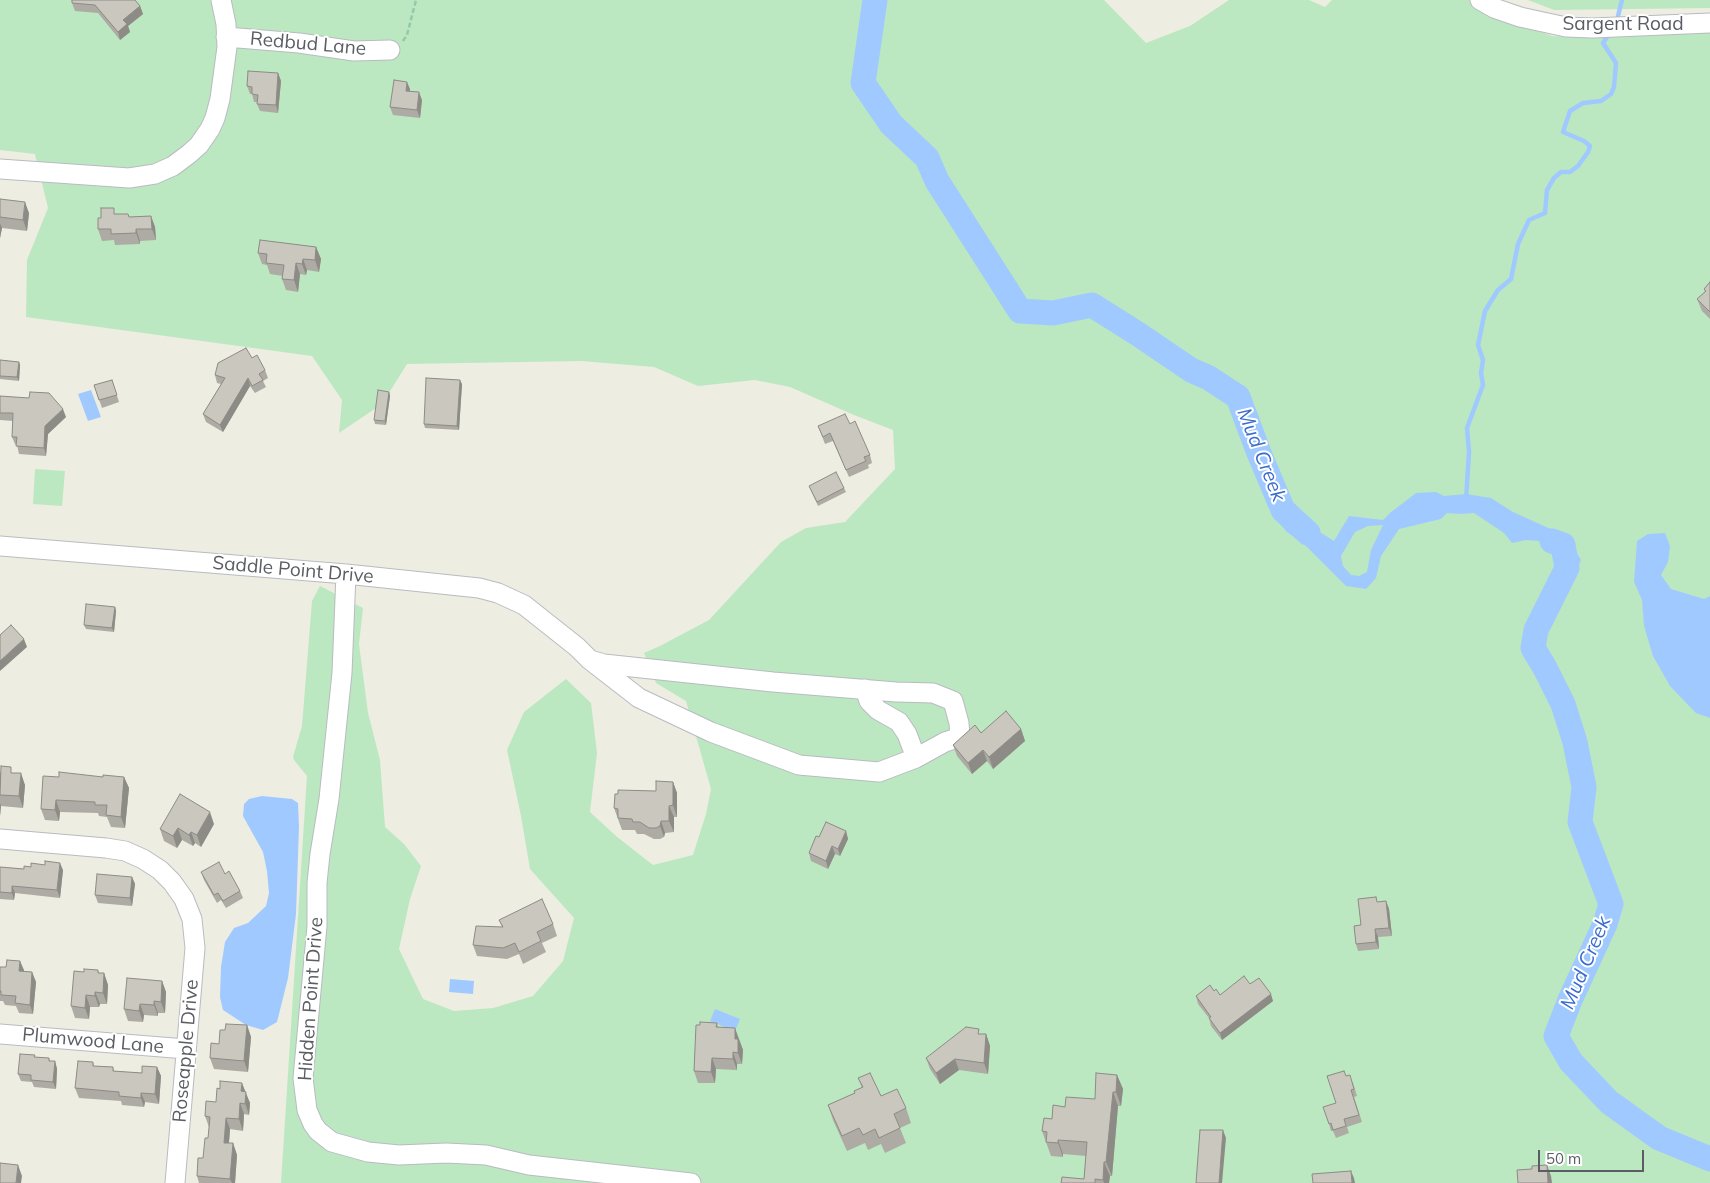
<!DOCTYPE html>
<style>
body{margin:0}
#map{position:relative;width:1710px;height:1183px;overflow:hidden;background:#eeede1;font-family:Mulish,sans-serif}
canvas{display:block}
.scale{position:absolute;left:1538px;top:1150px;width:106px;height:22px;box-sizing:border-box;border:2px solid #5a5d63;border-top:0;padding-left:6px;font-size:15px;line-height:18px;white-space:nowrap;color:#5a5d63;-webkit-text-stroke:4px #fff;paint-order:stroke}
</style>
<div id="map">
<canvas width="1710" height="1183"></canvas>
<div class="scale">50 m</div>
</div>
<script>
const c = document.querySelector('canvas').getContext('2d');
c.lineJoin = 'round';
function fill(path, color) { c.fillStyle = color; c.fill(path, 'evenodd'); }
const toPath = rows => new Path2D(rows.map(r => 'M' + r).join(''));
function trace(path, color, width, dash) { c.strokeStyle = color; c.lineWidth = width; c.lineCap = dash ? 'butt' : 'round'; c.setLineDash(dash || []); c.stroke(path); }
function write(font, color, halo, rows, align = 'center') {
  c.font = font + ' Mulish,sans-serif'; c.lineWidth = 4; c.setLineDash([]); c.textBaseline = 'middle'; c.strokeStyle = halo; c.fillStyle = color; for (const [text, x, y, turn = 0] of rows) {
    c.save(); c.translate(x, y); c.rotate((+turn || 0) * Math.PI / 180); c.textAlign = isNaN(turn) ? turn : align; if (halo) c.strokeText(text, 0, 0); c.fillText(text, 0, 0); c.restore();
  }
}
fill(toPath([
 [0,0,1104,0,1146,43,1190,26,1229,0,1309,0,1325,7,1332,0,1469,0,1489,12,1552,36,1596,38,1710,32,1710,1183,281,1183,307,776,294,760,293,757,302,726,312,601,320,586,363,608,359,644,368,713,380,760,385,827,404,844,421,866,410,899,399,949,423,999,454,1011,493,1008,533,996,563,961,574,918,530,869,521,816,507,750,524,712,566,679,591,703,597,753,590,812,616,836,653,865,693,855,706,814,711,789,686,701,656,683,644,653,660,646,709,620,781,542,806,528,845,522,895,469,893,430,854,415,790,387,755,380,698,386,654,367,581,361,407,364,382,404,339,433,342,400,312,356,26,317,27,260,48,208,35,154,0,150],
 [1528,0,1710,0,1710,8,1554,10],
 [35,469,65,471,62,506,33,504]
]), '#bbe8c1');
fill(toPath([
 [91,390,101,417,88,421,78,394],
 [1436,492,1444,496,1466,494,1491,498,1513,512,1566,536,1581,560,1577,570,1555,563,1552,554,1539,541,1526,540,1512,543,1504,533,1474,513,1461,514,1447,513,1441,519,1399,529,1381,556,1376,578,1366,589,1346,586,1303,543,1287,532,1273,515,1293,506,1315,529,1334,541,1349,516,1383,520,1390,513,1416,493],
 [1383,525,1371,550,1367,572,1359,576,1351,575,1343,566,1341,556,1355,532,1368,526],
 [1665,533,1670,546,1668,562,1661,575,1671,589,1704,599,1710,596,1710,718,1696,713,1670,686,1653,656,1644,626,1642,600,1634,582,1637,541,1648,534],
 [262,796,292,799,298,803,299,827,296,914,288,978,277,1022,263,1030,246,1025,223,1010,220,997,221,967,225,942,234,928,248,923,266,906,269,893,267,871,263,852,243,816,244,804,249,799],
 [450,979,474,981,473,994,449,992],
 [715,1009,740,1019,735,1031,710,1021]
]), '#a0c9ff');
trace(toPath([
 [1618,16,1622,0],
 [1466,500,1469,452,1467,428,1483,385,1481,373,1483,360,1478,345,1485,311,1498,290,1511,279,1518,244,1529,220,1545,213,1547,190,1554,178,1561,172,1570,172,1578,166,1588,152,1590,146,1584,141,1563,132,1570,111,1583,103,1601,101,1611,94,1614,87,1616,63,1603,43,1607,37]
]), '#a0c9ff', 4.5);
trace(toPath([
 [875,0,863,83,891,124,927,158,937,181,1020,311,1053,313,1092,305,1138,334,1191,370,1209,378,1238,397,1259,453,1283,510,1308,533],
 [1552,541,1563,545,1567,568,1536,630,1533,648,1545,668,1563,704,1575,742,1584,787,1580,822,1611,904,1605,924,1570,1000,1556,1036,1571,1062,1609,1102,1659,1138,1710,1159]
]), '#a0c9ff', 25);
const minor = toPath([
 [1480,0,1494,8,1520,17,1566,27,1593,28,1710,23],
 [226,37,299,43,354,51,390,50],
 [0,169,129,178,155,174,173,166,189,154,199,145,210,129,215,118,220,99,227,47,226,24,221,0],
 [0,546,346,574,479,588,498,593,524,605,577,647,590,660,639,698,711,732,799,765,879,772,916,758,945,742,960,737,959,723,953,701,933,693,896,692,773,682,604,664,590,660],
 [346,574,342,673,329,799,320,854,317,883,317,926,303,1078,307,1110,313,1124,318,1131,332,1142,368,1152,399,1155,446,1153,486,1155,529,1165,691,1183],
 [865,689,869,701,878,710,899,722,907,734,916,758],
 [0,839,106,848,125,851,143,859,160,870,172,882,184,899,192,919,195,948,175,1183],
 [0,1034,186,1049]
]);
trace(minor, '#b9bbc1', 21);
trace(toPath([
 [403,41,407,35,416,0]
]), '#94c9aa', 2.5, [5, 2.5]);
trace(minor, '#fff', 19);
fill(toPath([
 [72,3,140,6,143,14,128,26,130,32,120,40,98,13,75,11],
 [278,73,281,81,278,113,260,111,257,104,257,102,254,102,252,94,250,94,247,86],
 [410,89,409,91,422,100,420,118,393,115,390,107],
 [0,199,29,213,27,231,2,228,0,238],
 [116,214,129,217,151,216,155,227,156,240,140,241,140,244,115,245,114,240,102,241,98,229,101,218],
 [316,247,321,259,319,272,307,270,306,275,300,274,298,292,286,290,282,279,283,276,270,274,267,265,262,264,258,253],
 [1710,282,1710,319,1702,311,1697,299,1705,292,1704,289],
 [252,358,265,370,268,378,263,381,266,387,255,393,250,386,223,432,206,422,203,414,221,384,217,383,215,375],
 [0,360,19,362,20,365,19,381,0,379],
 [112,380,119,402,102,408,94,385],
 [462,384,459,430,425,428,424,424],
 [389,392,390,396,386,425,375,424,374,420],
 [0,396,66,417,48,434,46,456,19,454,17,445,15,444,12,437,13,421,0,420],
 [850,424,870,455,872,463,868,465,869,468,849,477,833,441,825,444,818,426],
 [809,486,844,488,846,492,818,506],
 [115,607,116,611,114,632,86,629,84,625],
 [1021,729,1025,741,993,769,987,761,972,774,957,756,953,745],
 [0,772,14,773,25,785,23,808,1,806,0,816],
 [59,777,124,777,129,788,125,828,111,827,107,817,99,816,98,813,60,812,59,821,45,820,41,809],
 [673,782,677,793,677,817,674,817,674,832,665,833,664,837,660,839,654,839,644,834,637,834,635,830,622,830,614,808,656,791],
 [214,824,201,847,195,843,193,846,182,840,177,848,164,841,160,829],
 [846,831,848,839,840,856,835,854,828,869,811,861,809,853,819,837],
 [0,867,24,869,63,870,60,898,15,893,14,900,0,899],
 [201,872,225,874,240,891,243,898,226,908,221,900,217,903,204,880],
 [132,877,135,884,132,906,98,903,95,895],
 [1386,901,1389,909,1392,936,1378,937,1379,949,1358,951,1356,944,1361,925,1378,902],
 [499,920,553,924,557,936,542,943,546,952,523,964,519,954,507,959,477,956,473,945,502,927],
 [20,961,23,972,32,972,36,982,33,1014,19,1013,16,1006,5,1005,3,1001,0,1001,0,967,6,967],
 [98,970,99,973,104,973,108,985,107,1004,100,1004,99,1007,90,1007,89,1019,75,1018,71,1006,84,972],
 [162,981,166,992,165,1013,158,1013,158,1016,144,1015,143,1022,128,1021,124,1009],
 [1250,984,1273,1001,1222,1040,1211,1026,1209,1018,1198,1004,1196,996,1214,991,1220,995],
 [717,1023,718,1027,739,1039,743,1050,742,1064,737,1064,737,1070,716,1069,715,1083,698,1083,694,1071,700,1025],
 [247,1025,251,1037,248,1072,214,1069,210,1058,219,1044,225,1030],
 [986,1034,990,1046,988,1074,959,1070,940,1084,930,1069,926,1058],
 [35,1057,49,1058,50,1061,55,1061,57,1069,56,1089,34,1087,32,1082,21,1081,18,1074],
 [93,1062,94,1066,113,1067,114,1071,142,1073,157,1067,161,1076,159,1104,145,1102,144,1107,122,1105,121,1101,79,1098,75,1088],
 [1117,1075,1123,1089,1121,1106,1118,1106,1112,1176,1110,1176,1109,1183,1061,1183,1084,1179,1086,1156,1063,1154,1063,1157,1051,1156,1042,1131,1052,1119,1095,1099],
 [1346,1076,1353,1083,1357,1096,1354,1097,1362,1122,1347,1127,1349,1133,1336,1138,1333,1131,1331,1131,1329,1124,1336,1103],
 [858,1078,881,1096,906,1108,911,1123,900,1128,906,1143,885,1153,881,1144,868,1150,865,1143,847,1151,833,1120,828,1105,855,1093,862,1088],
 [245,1092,250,1103,249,1115,244,1114,243,1131,230,1129,229,1143,233,1143,237,1155,235,1183,199,1183,197,1176,203,1158,208,1138,209,1127,205,1116,216,1102]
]), '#adaba3');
fill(toPath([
 [140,6,143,14,128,26,130,32,120,40,118,32,123,20],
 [278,73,281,81,278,113,276,105],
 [407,82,410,89,409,98,406,91],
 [419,92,422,100,420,118,417,110],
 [25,202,29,213,27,231,23,220],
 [151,216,155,227,156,240,152,229],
 [0,223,2,228,0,238],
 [136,229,140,241,140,244,136,233],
 [316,247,321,259,319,272,315,260],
 [303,259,307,270,306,275,302,264],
 [296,263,300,274,298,292,294,280],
 [19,362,20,365,19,381,17,377],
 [248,378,250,386,223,432,220,425],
 [460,380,462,384,459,430,457,426],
 [389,392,390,396,386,425,385,421],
 [63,409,66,417,48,434,46,456,44,448,45,426],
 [115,607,116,611,114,632,112,628],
 [24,639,27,647,0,671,0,661],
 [1021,729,1025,741,993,769,989,757],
 [983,750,987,761,972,774,968,763],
 [21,773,25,785,23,808,19,796],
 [124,777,129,788,125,828,121,817],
 [673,782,677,793,677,817,673,805],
 [56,800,60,812,59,821,55,810],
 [0,803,1,806,0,816],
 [669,806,674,817,674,832,669,821],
 [210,812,214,824,201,847,197,835],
 [661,821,665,833,664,837,660,826],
 [178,828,182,840,177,848,173,836],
 [846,831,848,839,840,856,838,849],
 [191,832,195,843,193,846,189,835],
 [832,846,835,854,828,869,826,861],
 [60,863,63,870,60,898,57,890],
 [132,877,135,884,132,906,130,898],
 [12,886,15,893,14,900,12,893],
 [1386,901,1389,909,1392,936,1389,928],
 [1375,929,1378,937,1379,949,1376,942],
 [20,961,24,970,23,981,19,971],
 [32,972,36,982,33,1014,30,1005],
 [104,973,108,985,107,1004,103,993],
 [162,981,166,992,165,1013,161,1002],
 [95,992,100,1004,99,1007,95,996],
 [1271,994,1273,1001,1222,1040,1220,1033],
 [86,995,90,1007,89,1019,85,1008],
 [154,1001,158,1013,158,1016,154,1005],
 [140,1004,144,1015,143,1022,139,1011],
 [247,1025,251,1037,248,1072,244,1061],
 [735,1028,743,1050,742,1064,738,1053,735,1039],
 [986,1034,990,1046,988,1074,984,1063],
 [733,1052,737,1064,737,1070,733,1059],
 [712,1058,716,1069,715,1083,711,1072],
 [955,1059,959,1070,940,1084,936,1073],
 [55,1061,57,1069,56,1089,53,1082],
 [157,1067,161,1076,159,1104,155,1094],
 [1117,1075,1123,1089,1121,1106,1116,1092],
 [242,1083,250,1103,249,1115,241,1091],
 [1113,1092,1118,1106,1112,1176,1106,1162],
 [141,1093,145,1102,144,1107,141,1098],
 [240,1103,244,1114,243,1131,239,1119],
 [226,1118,230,1129,228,1154,224,1143],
 [1223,1130,1226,1138,1222,1183,1219,1183],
 [1058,1140,1063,1154,1063,1157,1058,1143],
 [233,1143,237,1155,235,1183,232,1183,230,1179],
 [1104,1162,1110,1176,1109,1183,1104,1183,1103,1180],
 [18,1165,22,1176,21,1183,16,1183],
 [1547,1165,1551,1176,1552,1183,1548,1183],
 [1351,1171,1354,1178,1355,1183,1352,1183]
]), '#8d8b85');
const building = toPath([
 [72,0,135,0,140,6,123,20,127,24,118,32,95,5,72,3,72,0],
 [248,71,278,73,276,105,257,104,258,95,252,94,252,87,247,86,248,71],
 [394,80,407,82,406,91,419,92,417,110,390,107,394,80],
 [0,199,25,202,23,220,0,217,0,199],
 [101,208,114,208,114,214,128,214,129,217,151,216,152,229,136,229,136,233,111,234,111,229,98,229,98,218,101,218,101,208],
 [260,240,316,247,315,260,303,259,302,264,296,263,294,280,282,279,284,265,266,263,267,254,258,253,260,240],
 [1710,282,1710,312,1697,299,1706,291,1704,289,1710,282],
 [246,348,252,358,257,355,265,370,259,374,263,380,252,386,248,378,220,425,203,414,225,378,215,375,218,363,246,348],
 [0,360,19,362,17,377,0,376,0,360],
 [426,378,460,380,457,426,424,424,426,378],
 [112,380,117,395,99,400,94,385,112,380],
 [378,390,389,392,385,421,374,420,378,390],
 [30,392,49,393,63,409,45,426,44,448,16,446,17,437,12,437,13,413,0,413,0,396,29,398,30,392],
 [845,414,850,424,855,421,870,455,864,457,866,461,846,470,830,433,823,437,818,426,845,414],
 [836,472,844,488,817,502,809,486,836,472],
 [86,604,115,607,112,628,84,625,86,604],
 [11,625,24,639,0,661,0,635,11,625],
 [1006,711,1021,729,989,757,983,750,968,763,953,745,975,725,981,733,1006,711],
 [1,766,11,767,11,773,21,773,19,796,0,795,1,766],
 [59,772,103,777,103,775,124,777,121,817,106,815,107,805,95,805,95,802,56,800,55,810,41,809,43,776,59,777,59,772],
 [656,781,673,782,673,805,669,806,669,821,661,821,660,826,656,828,649,828,640,822,633,822,632,819,618,818,618,809,614,808,615,794,618,794,618,790,656,791,656,781],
 [180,794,210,812,197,835,191,832,189,835,178,828,173,836,160,829,180,794],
 [826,822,846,831,838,849,832,846,826,861,809,853,816,836,819,837,826,822],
 [45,861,60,863,57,890,12,886,12,893,0,892,0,867,24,869,24,866,31,867,31,863,45,865,45,861],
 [219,862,225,874,229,871,240,891,223,901,218,893,214,895,201,872,219,862],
 [97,874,132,877,130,898,95,895,97,874],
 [1376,897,1377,902,1386,901,1389,928,1375,929,1376,942,1356,944,1354,926,1361,925,1358,899,1376,897],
 [542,899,553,924,537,932,541,941,519,952,515,943,503,948,473,945,476,926,503,927,499,920,542,899],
 [7,960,20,961,19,971,32,972,30,1005,15,1003,16,996,1,995,1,991,0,991,0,967,6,967,7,960],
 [84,969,98,970,98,973,104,973,103,993,95,992,95,996,86,995,85,1008,71,1006,74,971,84,972,84,969],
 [1244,976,1250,984,1259,978,1271,994,1220,1033,1209,1018,1211,1017,1196,996,1210,985,1214,991,1216,989,1220,995,1244,976],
 [127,978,162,981,161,1002,154,1001,154,1005,140,1004,139,1011,124,1009,127,978],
 [700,1022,717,1023,716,1027,735,1028,735,1039,738,1039,738,1053,733,1052,733,1059,712,1058,711,1072,694,1071,696,1025,700,1025,700,1022],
 [226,1024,247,1025,244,1061,210,1058,211,1043,219,1044,220,1030,225,1030,226,1024],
 [966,1027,979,1029,978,1034,986,1034,984,1063,955,1059,936,1073,926,1058,966,1027],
 [20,1054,35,1055,34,1057,49,1058,49,1061,55,1061,53,1082,31,1080,31,1075,18,1074,20,1054],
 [78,1061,93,1062,93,1066,113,1067,113,1071,142,1073,142,1066,157,1067,155,1094,141,1093,141,1098,119,1096,119,1092,75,1088,78,1061],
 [1344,1071,1346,1076,1350,1075,1354,1089,1351,1090,1359,1115,1344,1119,1346,1126,1333,1130,1331,1123,1329,1124,1323,1107,1336,1103,1327,1076,1344,1071],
 [870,1073,881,1096,897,1089,906,1108,894,1114,900,1128,879,1138,875,1129,863,1135,859,1128,842,1136,828,1105,855,1093,854,1091,863,1087,858,1078,870,1073],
 [1096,1073,1117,1075,1116,1092,1113,1092,1106,1162,1104,1162,1103,1180,1095,1179,1095,1183,1061,1183,1062,1177,1084,1179,1087,1142,1058,1140,1058,1143,1046,1142,1047,1132,1042,1131,1044,1118,1052,1119,1053,1105,1065,1107,1066,1097,1095,1099,1096,1073],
 [220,1081,242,1083,241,1091,246,1092,245,1104,240,1103,239,1119,226,1118,224,1143,233,1143,230,1179,197,1176,198,1158,203,1158,205,1138,208,1138,210,1117,205,1116,206,1101,216,1102,217,1088,220,1089,220,1081],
 [1200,1130,1223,1130,1219,1183,1196,1183,1200,1130],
 [0,1163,18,1165,16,1183,0,1183,0,1163],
 [1547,1165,1548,1183,1518,1183,1517,1170,1532,1169,1532,1166,1547,1165],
 [1351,1171,1352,1183,1313,1183,1312,1174,1351,1171]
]);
fill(building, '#c9c7be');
trace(building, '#8d8b85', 1);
write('19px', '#5a5d63', '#fff', [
 ["Sargent Road",1623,24],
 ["Redbud Lane",308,44,5],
 ["Saddle Point Drive",293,570,5],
 ["Hidden Point Drive",311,999,-86],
 ["Plumwood Lane",93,1041,5],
 ["Roseapple Drive",186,1051,-85]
]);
write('italic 20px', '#386ccd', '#fff', [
 ["Mud Creek",1261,455,68],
 ["Mud Creek",1586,963,-67]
]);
</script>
